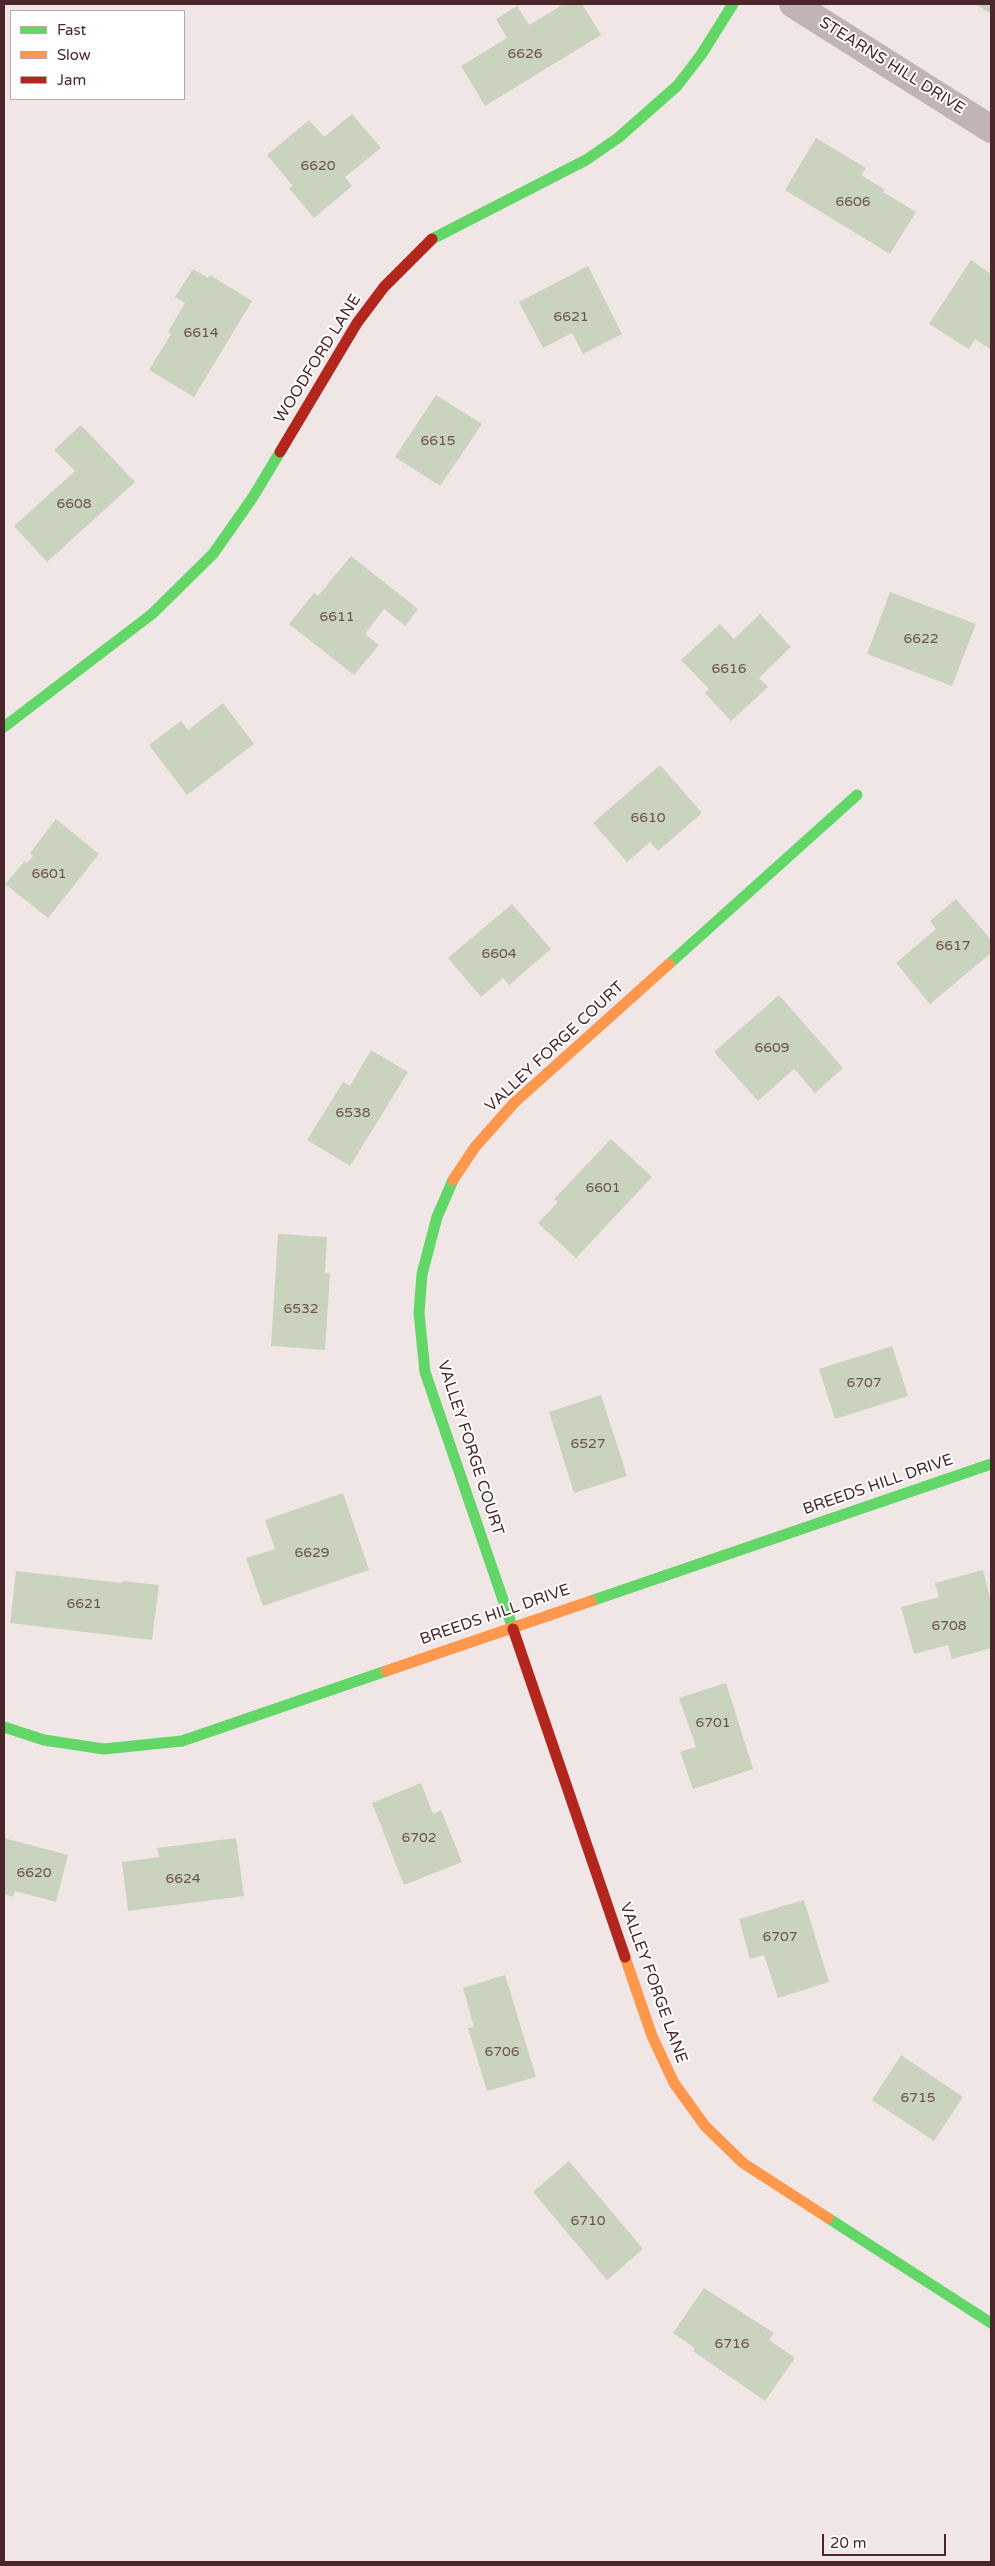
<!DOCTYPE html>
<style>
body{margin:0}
#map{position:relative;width:995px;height:2566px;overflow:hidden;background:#f1e6e6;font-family:"Varela Round",sans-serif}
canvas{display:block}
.frame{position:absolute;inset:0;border:5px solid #4b2729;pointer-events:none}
.legend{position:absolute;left:10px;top:10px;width:175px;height:90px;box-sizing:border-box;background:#fff;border:1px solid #b7a9a9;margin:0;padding:6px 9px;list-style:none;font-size:15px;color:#4b2729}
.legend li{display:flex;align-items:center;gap:10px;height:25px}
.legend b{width:25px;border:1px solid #b7a9a9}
.scale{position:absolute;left:822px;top:2534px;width:124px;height:22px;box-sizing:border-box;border:2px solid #4b2729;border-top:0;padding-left:6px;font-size:15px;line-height:18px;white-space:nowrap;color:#4b2729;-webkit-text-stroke:4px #fff;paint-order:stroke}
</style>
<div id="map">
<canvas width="995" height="2566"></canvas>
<div class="frame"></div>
<ul class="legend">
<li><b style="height:6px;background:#63d668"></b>Fast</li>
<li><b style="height:6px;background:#ff974d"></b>Slow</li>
<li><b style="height:6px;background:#b3261e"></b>Jam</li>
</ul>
<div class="scale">20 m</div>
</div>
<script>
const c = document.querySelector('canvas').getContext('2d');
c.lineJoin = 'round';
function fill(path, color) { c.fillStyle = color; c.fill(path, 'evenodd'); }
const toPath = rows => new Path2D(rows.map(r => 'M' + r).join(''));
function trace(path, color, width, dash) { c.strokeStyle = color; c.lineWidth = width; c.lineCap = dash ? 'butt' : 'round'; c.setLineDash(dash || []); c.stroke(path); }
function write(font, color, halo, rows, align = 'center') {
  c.font = font + ' "Varela Round",sans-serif'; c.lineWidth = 4; c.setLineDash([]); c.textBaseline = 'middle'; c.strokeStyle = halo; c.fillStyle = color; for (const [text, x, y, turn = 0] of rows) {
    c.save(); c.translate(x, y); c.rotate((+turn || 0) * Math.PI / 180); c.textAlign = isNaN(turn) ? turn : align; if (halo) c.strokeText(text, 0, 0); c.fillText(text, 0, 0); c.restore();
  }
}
fill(toPath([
 [564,4,582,4,601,35,485,106,461,66,507,38,496,19,517,6,529,25],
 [975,4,991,4,991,12,990,13],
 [352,114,381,148,345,177,352,186,314,218,289,188,293,186,267,155,309,120,324,137],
 [816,138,866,168,861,175,885,190,883,192,916,212,890,254,785,190],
 [971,260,991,274,991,350,975,339,969,349,929,324],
 [588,266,622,334,583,354,572,333,543,348,519,302],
 [193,269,208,278,210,275,252,301,194,397,149,370,171,334,168,332,185,303,175,297],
 [436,395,482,424,440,486,395,457],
 [81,425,135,482,47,562,14,526,75,471,54,450],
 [351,556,418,609,405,626,384,609,365,634,379,645,354,675,289,624,314,593,318,596],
 [890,592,976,624,952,686,867,654],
 [760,614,791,647,759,678,768,687,731,721,705,693,709,689,681,660,720,624,734,639],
 [223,703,254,744,187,795,149,745,181,721,188,730],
 [660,765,702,813,658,851,650,842,627,862,593,823],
 [56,819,99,854,48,918,5,884,25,861,27,863,33,856,30,853],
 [956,899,991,940,991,953,930,1004,896,963,936,929,930,921],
 [512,904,551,949,509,985,503,978,481,997,448,958],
 [779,995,843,1068,815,1093,794,1069,758,1101,714,1052],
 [371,1050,408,1072,350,1166,307,1140,343,1082,350,1086],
 [611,1139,652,1177,576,1258,538,1223,558,1202,554,1199],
 [278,1234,327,1237,325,1273,330,1273,325,1350,271,1346],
 [892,1346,908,1396,835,1419,819,1369],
 [601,1395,627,1476,574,1493,549,1412],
 [343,1493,369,1570,263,1606,246,1558,275,1549,265,1520],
 [983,1570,991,1601,991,1648,952,1659,948,1645,914,1654,901,1607,939,1597,935,1583],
 [16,1571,122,1583,123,1581,159,1585,152,1640,10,1623],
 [726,1683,753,1769,693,1789,680,1752,696,1747,679,1698],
 [421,1783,433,1814,441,1810,462,1862,404,1885,372,1803],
 [4,1838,68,1855,56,1902,15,1891,13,1897,4,1894],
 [236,1838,244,1896,128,1911,122,1862,159,1857,157,1848],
 [804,1900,829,1982,778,1998,764,1955,750,1959,739,1919],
 [505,1975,536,2077,487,2091,468,2028,474,2027,463,1988],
 [901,2055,963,2097,934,2141,872,2100],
 [569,2161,643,2249,607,2280,533,2192],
 [704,2288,774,2333,769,2340,795,2358,765,2401,693,2351,695,2348,673,2333]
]), '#c9d3be');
trace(toPath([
 [793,4,991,129]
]), '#c2b4b5', 28);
trace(toPath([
 [432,239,586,160,618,138,677,86,701,55,733,4],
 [4,727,152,614,213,554,253,497,280,452],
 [669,964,857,795],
 [453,1180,437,1217,422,1274,419,1313,425,1372,513,1629],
 [591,1601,991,1464],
 [4,1727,44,1740,104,1749,182,1741,386,1671],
 [828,2218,991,2323]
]), '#63d668', 11);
trace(toPath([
 [453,1180,475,1147,514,1103,669,964],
 [386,1671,591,1601],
 [625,1957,652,2036,674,2083,705,2126,743,2163,828,2218]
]), '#ff974d', 11);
trace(toPath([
 [280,452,357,323,384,287,432,239],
 [513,1629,625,1957]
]), '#b3261e', 11);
write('14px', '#6a524e', null, [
 ["6626",525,54],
 ["6620",318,166],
 ["6606",853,202],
 ["6621",571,317],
 ["6614",201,333],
 ["6615",438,441],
 ["6608",74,504],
 ["6611",337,617],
 ["6622",921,639],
 ["6616",729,669],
 ["6610",648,818],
 ["6601",49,874],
 ["6617",953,946],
 ["6604",499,954],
 ["6609",772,1048],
 ["6538",353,1113],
 ["6601",603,1188],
 ["6532",301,1309],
 ["6707",864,1383],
 ["6527",588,1444],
 ["6629",312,1553],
 ["6621",84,1604],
 ["6708",949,1626],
 ["6701",713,1723],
 ["6702",419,1838],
 ["6620",34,1873],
 ["6624",183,1879],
 ["6707",780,1937],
 ["6706",502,2052],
 ["6715",918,2098],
 ["6710",588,2221],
 ["6716",732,2344]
]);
write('16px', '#4b2729', '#fff', [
 ["STEARNS HILL DRIVE",892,66,32],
 ["WOODFORD LANE",318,359,-58],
 ["VALLEY FORGE COURT",555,1047,-43],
 ["VALLEY FORGE COURT",470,1448,72],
 ["BREEDS HILL DRIVE",878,1485,-19],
 ["BREEDS HILL DRIVE",495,1615,-19],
 ["VALLEY FORGE LANE",653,1983,70]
]);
</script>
